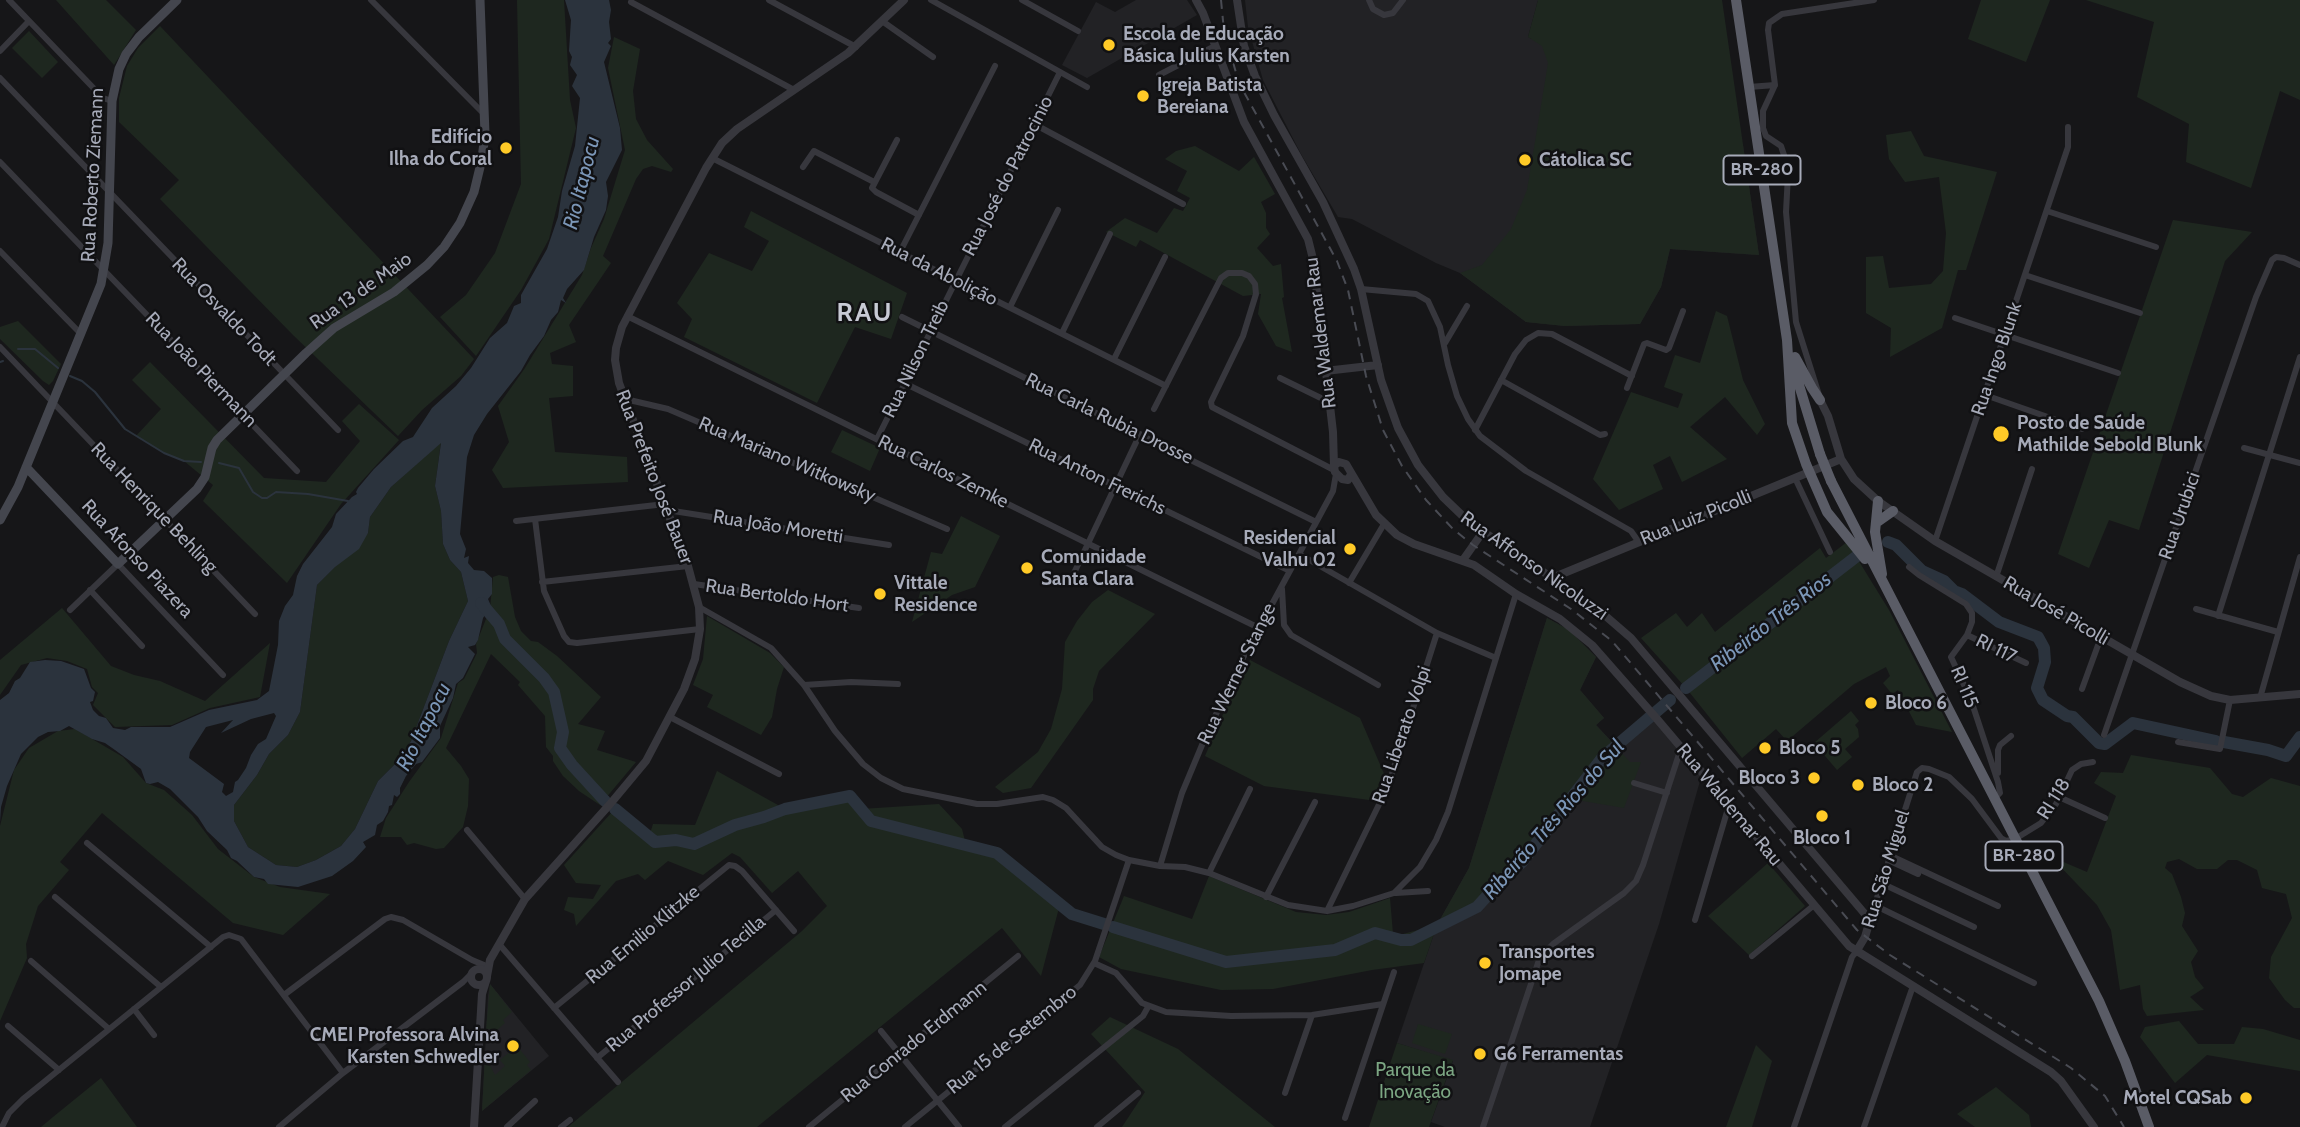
<!DOCTYPE html>
<meta charset="utf-8">
<style>
body{margin:0}
canvas{display:block;background:#161618}
</style>
<canvas width="2300" height="1127"></canvas>
<script>
const c = document.querySelector('canvas').getContext('2d');
c.lineJoin = 'round';
function fill(path, color) { c.fillStyle = color; c.fill(path, 'evenodd'); }
const toPath = rows => new Path2D(rows.map(r => 'M' + r).join(''));
function trace(path, color, width, dash) { c.strokeStyle = color; c.lineWidth = width; c.lineCap = dash ? 'butt' : 'round'; c.setLineDash(dash || []); c.stroke(path); }
function write(font, color, halo, rows, align = 'center') {
  c.font = font + ' Cabin,sans-serif'; c.lineWidth = 5; c.setLineDash([]); c.textBaseline = 'middle'; c.strokeStyle = halo; c.fillStyle = color; for (const [text, x, y, turn = 0] of rows) {
    c.save(); c.translate(x, y); c.rotate((+turn || 0) * Math.PI / 180); c.textAlign = isNaN(turn) ? turn : align; if (halo) c.strokeText(text, 0, 0); c.fillText(text, 0, 0); c.restore();
  }
}
fill(toPath([
 [1136,0,1187,0,1197,15,1087,78,1062,65,1096,2,1115,12],
 [1245,0,1538,0,1528,37,1743,145,1759,255,1670,249,1661,287,1640,324,1565,326,1526,322,1460,273,1436,263,1352,219,1338,217,1301,154,1263,80,1248,27],
 [1547,618,1569,630,1596,657,1580,690,1604,718,1596,725,1615,745,1649,709,1702,774,1659,924,1590,1127,1445,1127,1431,1122,1453,1061,1397,1043,1437,925,1469,868],
 [490,984,549,1056,482,1111,488,996]
]), '#222225');
fill(toPath([
 [56,0,106,0,136,30,114,65],
 [517,0,564,0,570,100,576,128,549,239,521,290,476,356,440,317,466,295,495,253,521,184],
 [1538,0,1722,0,1759,255,1670,249,1661,287,1640,324,1565,326,1526,322,1460,273,1482,265,1511,229,1527,190,1548,63,1542,46,1528,37],
 [1981,0,2050,0,2026,62,1968,39],
 [2086,0,2300,0,2300,100,2280,91,2251,188,2186,162,2189,124,2137,97,2154,22],
 [160,26,474,359,461,376,422,410,398,436,293,335,160,199,179,180,119,122,119,98,127,66,138,48],
 [29,31,58,62,42,78,12,48],
 [614,37,640,49,633,91,636,119,647,140,673,169,671,172,652,166,643,169,636,179,603,256,611,263,569,325,576,342,550,353,552,364,573,366,573,396,549,398,555,452,627,457,628,482,503,488,492,470,509,442,498,406,525,368,582,275,591,248,604,219,625,150,608,68],
 [1911,131,1924,156,1997,172,1966,270,1958,270,1942,328,1890,357,1891,328,1866,313,1866,257,1883,256,1889,288,1931,284,1943,271,1946,233,1939,177,1905,182,1889,159,1886,135],
 [1195,146,1239,171,1254,157,1275,194,1261,202,1266,213,1266,228,1270,234,1257,248,1273,266,1281,264,1284,297,1282,298,1292,352,1276,346,1258,314,1261,294,1243,296,1140,240,1136,247,1106,232,1125,218,1157,233,1174,208,1183,211,1190,198,1177,191,1187,171,1165,159,1176,151],
 [751,211,907,293,891,339,855,327,817,403,684,337,692,319,677,303,709,253,752,271,769,241,744,227],
 [2173,220,2252,232,2225,261,2139,530,2109,520,2089,568,2058,554],
 [1716,311,1727,316,1743,380,1765,424,1757,435,1725,397,1690,427,1727,459,1682,482,1670,456,1653,465,1663,489,1619,510,1593,479,1631,392,1678,408,1683,394,1664,387,1675,355,1700,363],
 [18,321,61,364,53,381,49,385,43,381,0,339,0,327],
 [150,362,264,478,326,482,360,441,342,421,359,404,399,440,341,504,287,583,203,501,213,485,184,461,164,453,136,436,161,409,132,380],
 [842,430,880,448,870,471,831,452],
 [441,442,435,486,441,511,443,544,450,560,461,572,468,601,449,641,411,741,400,759,378,781,355,829,341,846,316,860,297,867,276,865,248,847,234,821,234,805,257,775,269,754,288,735,300,712,317,585,368,533,370,517,391,487],
 [961,516,1000,536,975,587,952,595,912,622,931,552,942,554],
 [1847,542,1889,610,1952,732,1916,725,1898,690,1892,694,1883,683,1890,676,1886,667,1854,684,1787,741,1776,729,1742,758,1686,688,1641,638,1676,613,1687,627,1702,613,1715,632,1820,548,1826,558],
 [499,575,508,577,515,617,521,631,531,641,538,642,557,656,601,697,578,724,605,731,597,750,636,762,600,805,579,791,563,776,553,761,553,756,546,747,545,716,518,685,520,682,491,654,446,748,461,766,469,779,468,806,463,827,444,848,436,849,414,843,407,845,401,837,380,837,386,818,409,782,441,738,458,683,464,679,477,653,476,644,490,609,493,577],
 [1108,590,1155,614,1099,671,1093,689,1093,700,1031,788,1003,793,995,787,1038,752,1051,729,1062,689,1065,642,1077,621,1092,602],
 [62,608,111,666,134,675,160,681,205,701,270,643,260,697,210,708,172,725,115,727,93,705,98,693,92,687,87,669,67,661,47,658,21,665,0,695,0,660],
 [707,616,770,653,784,667,777,689,772,717,761,735,707,707,713,695,693,685,703,659],
 [1547,618,1569,630,1596,657,1580,690,1604,718,1596,725,1630,762,1641,762,1624,808,1571,799,1522,862,1497,885,1477,907,1437,925,1424,963,1372,970,1273,989,1221,990,1121,969,1099,957,1124,896,1192,919,1209,876,1296,912,1326,915,1349,912,1390,898,1393,934,1403,934,1437,925,1469,868],
 [1250,660,1360,718,1388,783,1377,801,1264,786,1205,756,1233,691],
 [1851,711,1859,721,1855,725,1858,729,1859,737,1845,749,1852,757,1837,770,1814,743],
 [75,729,123,757,146,783,164,790,192,815,218,849,254,877,280,887,330,894,283,935,233,923,102,813,60,862,69,870,38,906,26,944,27,958,0,1021,0,826,14,770,29,748,58,731],
 [2131,755,2210,768,2232,794,2243,797,2271,778,2300,786,2300,1008,2294,1008,2285,1000,2269,978,2271,957,2292,918,2286,894,2262,888,2257,870,2237,860,2228,860,2217,869,2197,869,2179,859,2167,862,2165,868,2172,874,2181,897,2185,913,2182,926,2198,951,2191,962,2195,977,2204,988,2190,997,2204,1010,2147,1016,2143,1009,2140,985,2120,990,2111,930,2097,905,2056,862,2061,861,2087,872,2116,796,2094,783,2101,772,2123,773],
 [717,771,785,809,850,796,861,809,939,804,962,829,966,845,997,853,1060,904,1041,976,1002,928,757,1127,568,1127,802,931,827,906,798,871,772,893,740,857,732,853,703,875,668,861,645,880,638,874,616,881,576,926,574,914,564,910,568,897,593,899,601,885,576,883,564,865,603,822,615,809,649,837,653,824,695,825],
 [1768,863,1805,906,1749,955,1708,916],
 [490,984,512,1012,503,1020,505,1023,497,1030,486,1029],
 [1110,1017,1178,1049,1275,1127,1122,1127,1145,1092,1091,1034],
 [2179,1021,2198,1044,2234,1044,2242,1027,2263,1029,2300,1040,2300,1071,2207,1055,2175,1083,2140,1037,2145,1027],
 [1418,1024,1452,1034,1445,1054,1412,1043],
 [1397,1043,1453,1060,1429,1127,1369,1127],
 [1756,1045,1772,1061,1752,1127,1726,1127],
 [517,1046,530,1062,527,1065,531,1070,482,1111,485,1056,495,1075,505,1066,500,1060],
 [101,1078,137,1127,41,1127,53,1117],
 [1996,1087,2029,1115,2031,1127,1975,1127,1957,1114]
]), '#1e271f');
fill(toPath([
 [565,0,609,0,611,10,609,22,611,39,608,43,611,46,604,62,620,128,622,150,606,182,608,196,606,210,594,237,584,270,567,289,563,298,566,303,561,300,558,312,551,320,544,336,530,355,521,371,487,414,474,435,467,457,460,534,466,549,464,558,469,556,468,563,474,570,484,571,492,578,492,594,488,599,491,606,483,618,478,640,475,645,468,647,475,654,463,678,456,684,453,698,440,726,440,738,422,762,416,764,406,776,400,788,400,794,397,797,394,795,392,805,389,806,388,812,383,821,377,825,375,835,363,842,366,847,353,861,332,876,298,887,268,884,264,879,254,877,237,861,231,858,227,850,207,831,198,817,170,789,158,782,150,784,146,783,141,769,115,750,105,743,92,739,69,726,60,731,48,732,38,737,21,754,7,786,1,807,0,822,0,700,9,693,15,681,20,678,30,662,45,660,61,661,84,669,91,688,95,692,93,701,90,702,93,710,99,716,106,718,113,728,125,730,131,727,170,727,209,710,257,700,269,691,278,645,279,621,285,606,293,595,297,576,303,564,332,527,336,514,352,497,357,494,356,492,358,488,374,469,403,441,413,437,432,408,456,386,471,368,490,338,507,323,514,306,521,303,521,295,547,249,558,217,562,191,575,146,580,98,572,86,577,75,570,65,572,57,569,51,571,20],
 [441,443,435,486,441,511,443,544,450,560,461,572,468,601,449,641,411,741,400,759,378,781,355,829,341,846,316,860,297,867,276,865,248,847,234,821,234,805,257,775,269,754,288,735,300,712,317,585,335,567,359,549,368,533,370,517,391,487],
 [274,713,276,716,266,739,258,744,251,755,246,768,238,780,235,782,233,792,226,796,222,792,224,784,189,758,190,752,206,727,233,720,221,733,251,719]
]), '#2b333d');
trace(toPath([
 [18,349,35,349,58,368],
 [0,362,3,361],
 [70,376,82,381,95,392,125,429,164,453,184,461,201,462],
 [219,463,239,468,253,492,262,498,267,498,276,492,308,494,348,501]
]), '#2b333d', 2);
trace(toPath([
 [1888,542,1896,545,1922,571,1944,581,1954,591,1962,594,1999,622,2038,637,2044,648,2045,662,2037,688,2043,700,2067,716,2073,717,2099,743,2105,744,2133,723,2216,741],
 [481,603,499,624,505,639,544,678,554,692,563,732,560,748,572,765,605,801],
 [1686,688,1857,556],
 [2224,742,2268,750,2286,756,2300,737],
 [615,809,655,842,676,840,694,844,735,825,764,817,785,809,850,796,871,821,997,853,1072,914,1104,924],
 [1113,927,1226,962,1335,950,1375,933,1401,940,1411,940,1477,907,1497,885,1522,862,1603,757,1670,700]
]), '#2b333d', 12);
trace(toPath([
 [9,0,103,98,112,101],
 [371,0,485,115],
 [769,0,856,47],
 [931,0,1087,87],
 [1022,0,1078,31],
 [1369,0,1373,9,1384,15,1393,13,1403,0],
 [631,2,794,90],
 [882,21,933,57],
 [0,51,29,21],
 [1159,75,1215,46],
 [0,78,338,430],
 [1749,87,1775,85],
 [1034,124,1183,204],
 [897,140,872,188,876,192,919,215],
 [712,158,1166,386],
 [0,162,297,471],
 [803,167,814,151,874,182],
 [2047,211,2156,247],
 [0,251,81,334],
 [900,252,995,66],
 [2025,275,2140,313],
 [1361,289,1416,294,1428,301,1440,327,1448,365,1457,396,1468,419,1480,436,1526,471,1631,531,1638,541],
 [1010,307,1058,210],
 [627,316,1259,628],
 [902,317,1316,522],
 [1955,318,2118,373],
 [1062,333,1110,234],
 [1445,343,1467,306],
 [0,347,255,614],
 [1114,359,1165,257],
 [1280,378,1329,402],
 [1501,380,1600,435,1605,434],
 [904,383,1290,571],
 [1627,388,1644,344,1647,343,1666,350,1669,348,1683,311],
 [1819,395,1796,322,1786,212,1788,175,1786,161,1781,146,1766,136,1763,128,1763,111,1775,85,1768,30,1769,23,1782,14,1874,0],
 [1985,395,2082,429],
 [625,399,668,409,947,529],
 [1154,409,1221,278,1228,273,1242,273,1249,276,1255,284,1256,294,1243,336,1211,402,1212,407,1334,470],
 [1475,430,1515,354,1526,340,1538,333,1552,334,1632,376],
 [877,439,1060,72],
 [2244,448,2300,463],
 [1795,478,1830,552],
 [667,510,889,545],
 [535,519,544,591,564,636,569,642,577,643,700,629],
 [516,521,665,504],
 [1935,541,2068,147,2068,127],
 [1299,554,1437,633,1496,658],
 [1909,567,1919,575,1966,604,1972,613,1972,622,1967,635,1951,657,1971,700,1998,782,2000,793,1994,799],
 [1074,573,1140,434],
 [1996,577,2032,469],
 [542,582,688,566],
 [1349,583,1384,524],
 [694,584,859,608],
 [1282,589,1284,625,1291,635,1378,685],
 [90,590,142,646],
 [699,607,771,648,804,685,835,731,863,764,881,778,903,789,977,804,997,804,1043,797,1053,800,1066,808,1102,847,1116,855,1129,860,1160,866,1185,867,1209,873,1288,905,1327,911,1353,906,1394,893,1420,867,1436,840,1448,812,1516,594],
 [2196,609,2278,632],
 [70,610,118,564,223,675],
 [2218,616,2300,357],
 [1967,635,2026,663],
 [804,685,851,682,898,684],
 [2082,689,2101,637],
 [2260,698,2300,557],
 [670,717,779,774],
 [2104,735,2256,297,2272,260,2276,257,2284,258,2300,265],
 [2178,742,2220,749,2230,700],
 [1998,773,1998,750,2000,745,2011,736],
 [1634,783,1667,793],
 [2059,797,2105,818],
 [467,830,525,899],
 [87,843,211,947],
 [1889,855,1998,906],
 [1888,860,1918,874],
 [1160,866,1182,793,1207,733,1244,656,1333,491,1336,474],
 [1209,873,1250,789],
 [1881,883,1974,927],
 [1396,893,1428,891],
 [55,897,161,987],
 [1266,897,1315,802],
 [1874,905,2034,983],
 [1327,911,1388,786,1437,633],
 [1695,920,1729,805],
 [1870,920,1917,772,1922,768,1929,769,1949,777,1972,799,2001,838,2006,841,2015,839,2041,823,2056,804,2072,770,2081,764,2093,762],
 [499,944,618,1082],
 [1752,956,1813,906],
 [31,961,109,1029],
 [1094,963,1116,973,1142,1003,1166,1012,1231,1016,1312,1015,1383,1004],
 [284,995,385,919,391,917,403,920,472,960,484,965],
 [554,1008,729,865,735,866,742,871,794,931],
 [134,1009,154,1035],
 [8,1026,59,1070],
 [881,1031,959,1127],
 [597,1058,776,910],
 [1285,1093,1312,1015],
 [1345,1118,1394,972],
 [2,1127,9,1113,23,1099,223,937,229,935,241,939,343,1073],
 [279,1127,343,1073,463,982,471,974],
 [507,1127,535,1101],
 [561,1127,570,1120],
 [809,1127,1018,956],
 [905,1127,1080,985,1095,961,1129,860],
 [1005,1127,1143,1016,1148,1007],
 [1097,1127,1138,1093],
 [1483,1127,1540,957,1553,944,1624,893,1636,881,1643,865,1681,748],
 [1794,1127,1852,957,1856,952],
 [1864,1127,1913,986]
]), '#37373d', 6);
trace(toPath([
 [1196,0,1203,13,1244,122,1308,239,1313,259,1333,432,1334,466],
 [1237,0,1244,46,1255,76,1274,115,1323,202,1354,269,1361,289,1381,380,1398,428,1418,465,1443,497,1469,522,1594,606,1631,638,1870,920,1865,937,1856,952],
 [1325,371,1378,365],
 [1820,400,1828,416,1841,459,1854,479,1878,501,1935,541,2180,682,2211,696,2230,700,2300,694],
 [1351,474,1348,480,1342,479,1335,472,1334,466,1339,462,1346,464,1376,515,1397,535,1414,544,1474,565,1516,594,1560,619,1592,645,1657,719,1849,946,2051,1072,2061,1081,2094,1127],
 [1463,560,1482,533],
 [1552,578,1841,459],
 '471 977a8 8 0 1 1 16 0a8 8 0 1 1-16 0Z',
 [487,976,490,960,525,899,611,803,646,761,684,689,695,659,700,629,699,607,688,566,619,383,615,360,616,348,622,327,706,168,722,143,737,129,848,53,904,0],
 [474,1127,482,994,486,981]
]), '#37373d', 8);
trace(toPath([
 [26,467,118,564,197,489,205,477,212,448,217,440,306,353,334,328,394,292,427,265,444,247,460,223,474,192,482,159,485,134,480,0],
 [0,520,18,487,101,284,108,243,112,101,119,69,126,54,139,37,177,0]
]), '#44464e', 9);
trace(toPath([
 [1736,0,1787,340,1792,423,1806,464,1827,512,1865,559],
 [1795,357,1812,388,1820,400],
 [1792,362,1820,454],
 [1831,481,2099,1001,2125,1061,2149,1127],
 [1878,501,1875,532,1882,574],
 [1876,523,1893,511]
]), '#5a5c66', 10);
trace(toPath([
 [1221,0,1224,31,1239,83,1337,261,1348,290,1366,376,1383,430,1402,466,1426,500,1453,529,1473,545,1571,609,1612,641,1857,930,1890,955,2071,1068,2105,1096,2124,1127]
]), '#494b53', 2, [9, 7]);
trace(toPath([
 [1820,454,1831,481]
]), '#5a5c66', 10);
for (const [x, y, r, color] of [
 [1109,45,7,"#ffca27"],
 [1143,96,7,"#ffca27"],
 [506,148,7,"#ffca27"],
 [1525,160,7,"#ffca27"],
 [2001,434,9,"#ffca27"],
 [1350,549,7,"#ffca27"],
 [1027,568,7,"#ffca27"],
 [880,594,7,"#ffca27"],
 [1871,703,7,"#ffca27"],
 [1765,748,7,"#ffca27"],
 [1814,778,7,"#ffca27"],
 [1858,785,7,"#ffca27"],
 [1822,816,7,"#ffca27"],
 [1485,963,7,"#ffca27"],
 [513,1046,7,"#ffca27"],
 [1480,1054,7,"#ffca27"],
 [2246,1098,7,"#ffca27"]
]) { const dot = new Path2D(); dot.arc(x, y, r, 0, 2 * Math.PI); c.fillStyle = color; c.fill(dot); trace(dot, '#111113', 2.5); }
for (const [x, y, w] of [
 [1762,170,77],
 [2024,856,77]
]) { const box = new Path2D(); box.roundRect(x - w / 2, y - 14.5, w, 29, 5); c.fillStyle = '#111113'; c.fill(box); trace(box, '#a7abb9', 2); }
write('bold 18px', '#a7abb9', null, [
 ["BR-280",1762,170],
 ["BR-280",2024,856]
]);
write('bold 19px', '#a7abb9', '#111113', [
 ["Escola de Educação",1123,34],
 ["Básica Julius Karsten",1123,56],
 ["Igreja Batista",1157,85],
 ["Bereiana",1157,107],
 ["Edifício",492,137,"right"],
 ["Ilha do Coral",492,159,"right"],
 ["Cátolica SC",1539,160],
 ["Posto de Saúde",2017,423],
 ["Mathilde Sebold Blunk",2017,445],
 ["Residencial",1336,538,"right"],
 ["Valhu 02",1336,560,"right"],
 ["Comunidade",1041,557],
 ["Santa Clara",1041,579],
 ["Vittale",894,583],
 ["Residence",894,605],
 ["Bloco 6",1885,703],
 ["Bloco 5",1779,748],
 ["Bloco 3",1800,778,"right"],
 ["Bloco 2",1872,785],
 ["Bloco 1",1822,838,"center"],
 ["Transportes",1499,952],
 ["Jomape",1499,974],
 ["CMEI Professora Alvina",499,1035,"right"],
 ["Karsten Schwedler",499,1057,"right"],
 ["G6 Ferramentas",1494,1054],
 ["Motel CQSab",2232,1098,"right"]
], 'left');
write('19px', '#a7abb9', '#111113', [
 ["Rua Roberto Ziemann",93,175,-87],
 ["Rua José do Patrocinio",1008,176,-63],
 ["Rua da Abolição",939,272,27],
 ["Rua 13 de Maio",361,291,-35],
 ["Rua Osvaldo Todt",224,312,46],
 ["Rua Waldemar Rau",1321,333,-97],
 ["Rua Nilson Treib",916,359,-64],
 ["Rua Ingo Blunk",1997,359,-71],
 ["Rua João Piermann",201,370,46],
 ["Rua Carla Rubia Drosse",1109,419,26],
 ["Rua Mariano Witkowsky",787,460,23],
 ["Rua Carlos Zemke",943,472,26],
 ["Rua Prefeito José Bauer",654,477,69],
 ["Rua Anton Frerichs",1097,477,26],
 ["Rua Henrique Behling",154,508,46],
 ["Rua Urubici",2180,516,-71],
 ["Rua Luiz Picolli",1696,518,-22],
 ["Rua João Moretti",778,527,9],
 ["Rua Afonso Piazera",137,559,47],
 ["Rua Affonso Nicoluzzi",1534,566,35],
 ["Rua Bertoldo Hort",777,596,8],
 ["Rua José Picolli",2056,611,30],
 ["RI 117",1996,649,26],
 ["Rua Werner Stange",1237,674,-64],
 ["RI 115",1964,687,67],
 ["Rua Liberato Volpi",1402,735,-71],
 ["RI 118",2054,799,-58],
 ["Rua Waldemar Rau",1729,805,50],
 ["Rua São Miguel",1886,869,-73],
 ["Rua Emilio Klitzke",643,935,-40],
 ["Rua Professor Julio Tecilla",686,984,-40],
 ["Rua 15 de Setembro",1012,1040,-39],
 ["Rua Conrado Erdmann",914,1042,-39]
]);
write('19px', '#7ca683', '#111113', [
 ["Parque da",1415,1070],
 ["Inovação",1415,1092]
]);
write('italic 21px', '#7b96b7', '#111113', [
 ["Rio Itapocu",582,183,-76],
 ["Ribeirão Três Rios",1771,622,-38],
 ["Rio Itapocu",424,727,-63],
 ["Ribeirão Três Rios do Sul",1554,820,-49]
]);
c.letterSpacing = '2px';
write('bold 26px', '#c8cad5', '#111113', [
 ["RAU",865,313]
]);
c.letterSpacing = '0px';
</script>
